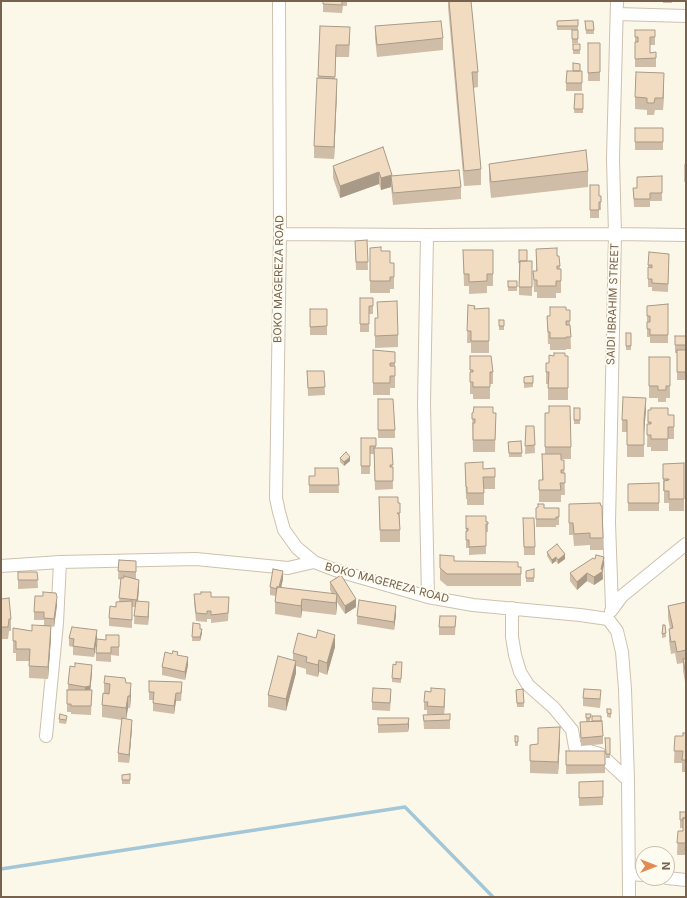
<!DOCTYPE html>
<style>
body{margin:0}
#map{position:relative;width:687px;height:898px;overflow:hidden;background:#fcf8e9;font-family:Inter,sans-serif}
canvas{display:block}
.frame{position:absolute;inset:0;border:2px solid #76624d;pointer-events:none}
.north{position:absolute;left:635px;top:846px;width:40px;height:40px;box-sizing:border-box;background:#fefbf0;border:1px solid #c8beaf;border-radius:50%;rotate:90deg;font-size:11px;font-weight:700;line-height:16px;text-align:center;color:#76624d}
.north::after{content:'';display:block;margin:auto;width:14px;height:18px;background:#e28a53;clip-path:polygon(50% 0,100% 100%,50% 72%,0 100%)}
</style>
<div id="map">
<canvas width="687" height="898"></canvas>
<div class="frame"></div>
<div class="north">N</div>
</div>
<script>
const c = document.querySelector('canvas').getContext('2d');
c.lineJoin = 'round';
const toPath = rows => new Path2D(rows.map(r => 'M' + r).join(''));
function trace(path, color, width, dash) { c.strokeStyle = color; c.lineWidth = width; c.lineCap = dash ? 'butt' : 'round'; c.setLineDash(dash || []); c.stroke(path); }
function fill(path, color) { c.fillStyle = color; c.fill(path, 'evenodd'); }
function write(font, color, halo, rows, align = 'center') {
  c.font = font + ' Inter,sans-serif'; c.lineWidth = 3.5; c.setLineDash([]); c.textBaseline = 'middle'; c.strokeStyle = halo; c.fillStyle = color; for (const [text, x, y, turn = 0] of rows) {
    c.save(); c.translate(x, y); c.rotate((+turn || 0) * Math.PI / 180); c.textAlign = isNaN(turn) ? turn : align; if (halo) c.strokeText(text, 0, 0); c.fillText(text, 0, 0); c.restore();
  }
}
trace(toPath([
 [1,869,405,807,493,897]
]), '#a4c7d7', 3.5);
const minor = toPath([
 [279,1,280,234,276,498,279,512,284,530,297,548,314,562,335,570,428,597,473,605,580,615,608,619,617,631,622,652,625,689,628,780,629,897],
 [617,14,686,16],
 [280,234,427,235,615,234,686,235],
 [427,235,424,404,428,597],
 [1,566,60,562,196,559,288,568,314,562],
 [512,608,512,637,515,655,520,672,528,685,554,708,572,730,575,747,600,754,628,780],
 [612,608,609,523,615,234,613,159,617,1],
 [611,611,622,596,686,544],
 [46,736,57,623,60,562],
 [630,874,643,875],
 [667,878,686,880]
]);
trace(minor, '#cec1af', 14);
trace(minor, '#fff', 12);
fill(toPath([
 [323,1,347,1,347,6,343,6,342,13,323,12],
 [448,1,471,1,478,72,478,87,473,88,481,169,481,185,464,186,448,7],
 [663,1,672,1,672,3,663,3],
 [578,20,578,30,557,30,557,21],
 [585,21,593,21,594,34,586,34],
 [320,26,350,39,349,57,336,57,335,79,337,91,334,159,314,158,314,146,318,78],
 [375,26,443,38,443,50,377,57,375,38],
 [572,30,578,30,578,43,572,43],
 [635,30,655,30,655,45,650,45,650,53,656,58,656,67,635,67],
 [588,43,600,43,600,81,588,81],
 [573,44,580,44,580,54,573,54],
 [580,71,582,71,582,91,566,91,566,83],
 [664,85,663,110,655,110,654,115,647,115,647,110,635,109,635,97],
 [575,94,583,94,583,113,574,113],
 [635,128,663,128,663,150,635,150],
 [383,147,392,176,461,187,461,199,393,205,391,187,381,190,379,184,340,198,333,178,333,166],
 [489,164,588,171,588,187,491,198,489,179],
 [685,165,686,165,686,190,685,190],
 [662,176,662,201,650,201,650,207,634,207,633,188,637,188],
 [590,185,599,196,601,196,601,210,599,210,599,218,590,218],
 [367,240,368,270,356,270,355,241],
 [370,248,381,251,390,263,394,263,394,289,390,289,390,293,370,293],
 [536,249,557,256,559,256,560,269,561,269,561,293,556,293,556,298,537,298,537,292,534,292,533,271,536,271],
 [463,250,493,250,493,286,487,286,487,293,469,294,469,286,464,286],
 [519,250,527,261,532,261,532,296,519,295],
 [669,254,668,292,652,291,652,287,648,287,648,265],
 [508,281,517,281,517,291,508,291],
 [360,298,373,298,373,314,369,314,369,332,360,332],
 [377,302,398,335,398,347,375,348,375,318,378,318],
 [668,304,668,343,650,343,650,337,647,337,647,306],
 [468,305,475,309,489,308,489,353,471,353,471,343,467,343],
 [310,309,327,309,327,335,310,335],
 [566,310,570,321,571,349,566,349,566,350,550,350,550,344,548,344,547,316,550,316],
 [499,320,504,320,504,330,499,330],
 [626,333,631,333,631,350,626,350],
 [675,336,686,336,686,380,677,380,677,353,675,353],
 [373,350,395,352,395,388,390,388,390,395,373,395],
 [470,356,493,372,493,384,490,384,490,399,473,399,473,394,470,394],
 [565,356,568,356,568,400,548,400,548,384,546,384,546,372],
 [649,357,670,357,670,398,666,398,666,402,658,402,658,398,649,398],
 [307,371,324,371,325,395,308,396],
 [533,376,533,387,524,388,524,377],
 [378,399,395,430,395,438,378,438],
 [574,408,580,408,580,424,574,424],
 [646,410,644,432,644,457,627,457,627,432,622,432,622,420],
 [648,410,668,415,674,415,674,439,668,439,668,451,651,451,651,447,647,447],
 [472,413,496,413,495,452,473,452],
 [545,413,571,447,571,459,561,459,561,460,564,460,565,495,561,495,561,502,539,502,539,480,542,480,542,454,545,454],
 [526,426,534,426,535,453,525,454],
 [361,438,376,438,376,448,392,448,393,489,375,490,374,454,370,454,370,474,361,474],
 [521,441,522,457,509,457,508,442],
 [340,458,350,461,344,466,340,462],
 [465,463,483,469,495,477,495,489,484,489,484,505,467,505,467,499,466,499],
 [684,463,684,511,669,511,669,503,664,503,664,491,663,491,663,464],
 [338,468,339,493,309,493,309,476,315,476],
 [659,483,659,511,628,511,628,484],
 [379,497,398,503,400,503,400,542,380,542],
 [569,504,603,538,603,550,590,550,590,545,574,546,573,535,569,535],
 [536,508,559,508,559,525,556,525,556,527,536,527],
 [466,516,488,522,488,532,486,532,486,554,469,555,469,548,466,548],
 [523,518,535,547,535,555,524,555],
 [547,552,565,559,558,564,556,561,552,564,547,556],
 [440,555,454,561,521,567,521,586,447,586,440,580],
 [595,559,604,565,603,571,603,579,594,585,587,581,577,590,570,581,570,573],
 [119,560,136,561,136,579,139,588,138,602,149,611,148,625,134,624,135,607,132,607,132,628,109,626,109,618,119,602,121,580,118,579],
 [534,569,534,582,526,582,526,571],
 [18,572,37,572,38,588,18,589],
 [283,579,281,588,332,594,330,590,330,582,356,607,345,614,337,602,336,615,302,611,301,618,275,614,275,602,276,596,270,595,270,587],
 [194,594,211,597,229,605,228,621,211,623,211,619,207,619,207,622,196,621,194,602],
 [1,599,11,619,11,631,9,631,8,639,1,639],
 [686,602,686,687,683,671,683,663,677,664,675,653,671,654,669,641,669,629,670,629,668,618,668,606],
 [57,605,54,627,51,626,51,638,48,679,29,678,29,661,16,661,16,653,13,653,13,628,32,631,44,626,44,620,34,620,34,612],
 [396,614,394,630,357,624,357,616],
 [456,616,455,635,439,635,439,627],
 [193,623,200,629,202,633,200,641,192,641],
 [665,625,666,637,662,638,662,634],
 [119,635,119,656,111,655,111,662,96,661,96,653,106,640],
 [69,638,97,638,94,657,73,655,73,647,69,646],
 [335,647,327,675,319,672,318,677,306,674,306,669,296,666,296,673,286,711,268,707,268,695,293,660,293,653],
 [178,655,188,665,185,680,162,675,162,667],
 [402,662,401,683,392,682,392,678,396,665],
 [92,673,90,690,92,690,91,715,71,714,71,712,67,712,67,690,68,690,68,684],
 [149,681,182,690,181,701,176,701,174,714,153,711,153,700,149,700],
 [104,683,126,683,131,695,130,708,128,708,126,719,132,728,129,763,118,762,118,753,122,720,102,717,102,705,104,693],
 [523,689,524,707,517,707,516,690],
 [391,697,390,711,372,710,372,702],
 [445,697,444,714,450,714,450,729,424,729,423,715,433,714,427,714,427,710,424,710,424,702],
 [583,698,601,698,600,708,583,706],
 [607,709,611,709,611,718,607,717],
 [586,714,591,714,590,721,601,721,603,736,603,744,581,746,580,722,586,722],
 [378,718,409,718,409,726,408,732,378,733],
 [59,719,67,720,66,724,59,723],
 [686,733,686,772,682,772,682,763,674,763,675,736,683,736],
 [515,736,518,736,518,746,515,746],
 [605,738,610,738,610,758,606,758],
 [560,739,558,774,530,773,530,745,538,744],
 [566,751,605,751,605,773,566,774],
 [130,774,130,784,122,784,122,775],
 [603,781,603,805,579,806,579,782],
 [680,812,686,812,686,862,685,862,685,855,677,855,678,831,683,831,683,828,680,828]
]), '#cfbda7');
fill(toPath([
 [664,73,664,85,663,110,663,98],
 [337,79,337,91,334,159,334,147],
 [379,172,379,184,340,198,340,186],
 [392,175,391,176,391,187,381,190,381,178],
 [646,398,646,410,644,433,644,420],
 [350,457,350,461,344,466,344,462],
 [565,554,565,559,558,564,558,560],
 [556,557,556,561,552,564,552,560],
 [604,557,604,565,602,571,603,579,594,585,594,577,601,569],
 [283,571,283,579,279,597,279,589],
 [587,573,587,581,577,590,577,582],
 [139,580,139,588,137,608,137,600],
 [337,594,337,606,336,615,336,603],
 [57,597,57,605,54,627,54,619],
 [302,599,302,611,301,618,301,606],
 [356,599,356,607,345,614,345,606],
 [149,602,149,611,148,625,148,617],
 [396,606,396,614,394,630,394,622],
 [51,626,51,638,48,679,48,667],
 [202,629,202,633,200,641,200,637],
 [97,630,97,638,94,657,94,649],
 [335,635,335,647,327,675,327,663],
 [188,657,188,665,185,680,185,672],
 [319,660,319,672,318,677,318,665],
 [296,661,296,673,286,711,286,699],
 [92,665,92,673,90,694,85,695,85,687],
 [131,683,131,695,130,708,130,696],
 [445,689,445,697,444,715,444,707],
 [176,693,176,701,174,714,174,706],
 [128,696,128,708,126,720,126,708],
 [409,718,409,726,408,732,408,724],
 [132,720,132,728,129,763,129,755],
 [560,727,560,739,558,774,558,762]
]), '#a99a88');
const building = toPath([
 [323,1,342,1,342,5,323,4,323,1],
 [449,1,471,1,478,72,472,72,481,169,464,171,449,1],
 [578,20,578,26,557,26,557,21,578,20],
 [441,21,443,38,377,45,375,26,441,21],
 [585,21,593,21,594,30,586,30,585,21],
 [320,26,350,27,349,45,336,45,335,77,318,76,320,26],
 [572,30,578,30,578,39,572,39,572,30],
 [635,30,655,30,655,37,650,37,650,53,656,52,656,58,635,59,635,42,638,42,638,37,635,37,635,30],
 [588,43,600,43,600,72,588,73,588,43],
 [573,44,580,44,580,50,573,50,573,44],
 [573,63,580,64,580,71,573,71,573,63],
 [567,71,582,71,582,83,566,83,567,71],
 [636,72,664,73,663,98,655,98,654,103,647,103,647,98,635,97,636,72],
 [317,78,337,79,334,147,314,146,317,78],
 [575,94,583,94,583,109,574,109,575,94],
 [635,128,663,128,663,142,635,142,635,128],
 [383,147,392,175,381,178,379,172,340,186,333,166,383,147],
 [586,150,588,171,491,182,489,164,586,150],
 [685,165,686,165,686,182,685,182,685,165],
 [459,170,461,187,393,193,391,176,459,170],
 [662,176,662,193,650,193,650,199,634,199,633,188,637,188,637,177,662,176],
 [590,185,599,185,599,196,601,196,601,202,599,202,599,210,590,210,590,185],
 [367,240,368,262,356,262,355,241,367,240],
 [381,247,381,251,390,251,390,263,394,263,394,277,390,277,390,281,370,281,370,248,381,247],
 [557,248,557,256,559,256,560,266,557,266,557,269,561,269,561,281,556,281,556,286,537,286,537,280,534,280,533,271,537,271,536,249,557,248],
 [463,250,493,250,493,274,487,274,487,281,469,282,469,274,464,274,463,250],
 [519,250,527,250,527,261,520,261,519,263,519,250],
 [649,252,669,254,668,284,652,283,652,279,648,279,648,267,652,268,652,265,648,265,649,252],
 [520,261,532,261,532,287,519,287,520,261],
 [508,281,517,281,517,287,508,287,508,281],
 [360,298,373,298,373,306,369,306,369,324,360,324,360,298],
 [397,301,398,335,375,336,375,318,378,318,377,302,397,301],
 [668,304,668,335,650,335,650,329,647,329,647,322,650,322,650,316,647,316,647,306,668,304],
 [468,305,475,306,474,309,489,308,489,341,471,341,471,331,467,331,468,305],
 [550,307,566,307,566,310,570,310,570,321,566,321,566,325,570,325,571,337,566,337,566,338,550,338,550,332,548,332,547,316,550,316,550,307],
 [310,309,327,309,327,326,310,327,310,309],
 [499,320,504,320,504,326,499,326,499,320],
 [626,333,631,333,631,346,626,346,626,333],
 [675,336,686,336,686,345,675,345,675,336],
 [373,350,395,352,395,363,390,363,390,366,395,366,395,376,390,376,390,383,373,383,373,350],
 [677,350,686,350,686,372,677,372,677,350],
 [554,353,565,353,565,356,568,356,568,388,548,388,549,372,546,372,546,363,549,363,549,355,554,356,554,353],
 [470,356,491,356,493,372,490,372,490,387,473,387,473,382,470,382,470,372,473,372,473,370,470,370,470,356],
 [649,357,670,357,670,386,666,386,666,390,658,390,658,386,649,386,649,357],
 [307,371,324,371,325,387,308,388,307,371],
 [533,376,533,383,524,383,524,377,533,376],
 [623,397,646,398,644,420,644,445,627,445,627,420,622,420,623,397],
 [378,399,393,399,395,430,378,430,378,399],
 [549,406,570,406,571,447,545,447,545,413,549,413,549,406],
 [474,407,493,407,493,413,496,413,495,440,473,440,473,423,475,423,475,419,472,419,472,413,473,413,474,407],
 [574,408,580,408,580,420,574,420,574,408],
 [651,408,668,408,668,415,674,415,674,427,668,427,668,439,651,439,651,435,647,435,647,424,651,424,651,422,648,422,648,410,651,410,651,408],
 [526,426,534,426,535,445,525,446,526,426],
 [361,438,376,438,376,446,370,446,370,466,361,466,361,438],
 [521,441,522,453,509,453,508,442,521,441],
 [374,448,392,448,393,465,390,465,390,467,393,467,393,481,375,481,374,448],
 [346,452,350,457,344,462,340,458,346,452],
 [542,454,561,454,561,460,564,460,564,470,561,470,561,473,565,473,565,483,560,483,561,490,539,490,539,480,543,480,542,454],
 [483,462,483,469,495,468,495,477,483,477,484,493,467,493,467,487,466,487,465,463,483,462],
 [684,463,684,499,669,499,669,491,664,491,664,481,669,480,669,479,663,479,663,464,684,463],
 [315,468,338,468,339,485,309,485,309,476,315,476,315,468],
 [659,483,659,503,628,503,628,484,659,483],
 [379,497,398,497,398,503,400,503,400,513,397,513,399,515,400,530,380,530,379,497],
 [600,503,601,506,602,506,603,538,590,538,590,533,574,534,573,523,569,523,569,504,600,503],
 [538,504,544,504,544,508,559,508,559,517,556,517,556,519,536,519,536,508,538,507,538,504],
 [466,516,486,516,486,522,488,522,488,524,486,524,486,546,469,547,469,540,466,540,466,531,468,531,468,528,466,529,466,516],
 [523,518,534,518,535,547,524,547,523,518],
 [557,544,565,554,558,560,556,557,552,560,547,552,557,544],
 [440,555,454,556,454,561,518,562,518,567,521,567,521,574,447,574,440,568,440,555],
 [596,555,604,557,601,569,603,571,594,577,587,573,577,582,570,573,593,558,595,559,596,555],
 [119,560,136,561,136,572,118,571,119,560],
 [273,569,283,571,279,587,277,587,277,589,270,587,273,569],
 [534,569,534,578,526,578,526,571,534,569],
 [18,572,37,572,38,580,18,580,18,572],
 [341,575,356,599,345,606,330,582,341,575],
 [124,576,139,580,137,600,119,598,121,578,124,578,124,576],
 [277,587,337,594,336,603,302,599,301,606,275,602,277,587],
 [43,592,56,593,57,597,54,619,44,618,44,612,34,612,35,596,43,596,43,592],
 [201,592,211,592,211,597,229,597,228,613,211,615,211,611,207,611,207,614,196,613,194,594,201,594,201,592],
 [9,598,11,619,9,619,8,627,1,627,1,599,9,598],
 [359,600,396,606,394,622,357,616,359,600],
 [132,601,132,620,109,618,110,606,116,607,116,602,132,601],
 [136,601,149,602,148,617,134,616,136,601],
 [686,602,686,650,677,652,675,641,671,642,669,629,673,628,668,606,686,602],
 [440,616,456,616,455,627,439,627,440,616],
 [193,623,200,624,200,629,202,629,200,637,192,637,193,623],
 [32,625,51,626,48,667,29,666,30,649,16,649,16,641,13,641,13,628,32,631,32,625],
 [663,625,665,625,666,633,662,634,663,625],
 [72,627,97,630,94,649,73,646,74,639,69,638,72,627],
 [318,630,335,635,327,663,319,660,318,665,306,662,307,657,293,653,298,633,316,638,318,630],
 [106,635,119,635,119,647,111,647,111,653,96,653,97,639,106,640,106,635],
 [173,651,178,652,177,655,188,657,185,672,162,667,165,652,172,654,173,651],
 [278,656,296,661,286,699,268,695,278,656],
 [683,659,686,659,686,675,683,659],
 [396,662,402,662,401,679,392,678,393,664,396,665,396,662],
 [75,663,92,665,90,686,85,687,68,684,70,666,75,667,75,663],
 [105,676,125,678,126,683,131,683,130,696,128,696,126,708,102,705,103,693,109,694,110,684,104,683,105,676],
 [149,681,182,682,181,693,176,693,174,706,153,703,154,692,149,692,149,681],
 [373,688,391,689,390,703,372,702,373,688],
 [431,688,445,689,444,707,427,706,428,702,424,702,425,691,431,692,431,688],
 [523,689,524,703,517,703,516,690,523,689],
 [584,689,601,690,600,699,583,698,584,689],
 [67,690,92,690,91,706,71,706,71,704,67,704,67,690],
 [607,709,611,709,611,714,607,713,607,709],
 [60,714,67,716,66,720,59,719,60,714],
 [450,714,450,720,424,721,423,715,450,714],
 [586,714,591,714,590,718,586,718,586,714],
 [592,716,601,716,601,721,592,721,592,716],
 [122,718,132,720,129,755,118,753,122,718],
 [378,718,409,718,408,724,378,725,378,718],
 [602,721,603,736,581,738,580,722,602,721],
 [560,727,558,762,530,761,530,745,538,744,538,728,560,727],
 [683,733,686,733,686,760,682,760,683,751,674,751,675,736,683,736,683,733],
 [515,736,518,736,518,742,515,742,515,736],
 [605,738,610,738,610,754,606,754,605,738],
 [566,751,605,751,605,765,566,765,566,751],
 [130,774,130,780,122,780,122,775,130,774],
 [603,781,603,797,579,798,579,782,603,781],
 [680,812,686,812,686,818,683,818,683,820,680,820,680,812],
 [683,818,686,818,686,850,685,850,686,843,677,843,678,831,683,831,683,818]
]);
fill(building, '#f1dcc2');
trace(building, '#a99a88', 1);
write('11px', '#76624d', '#fefbf0', [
 ["BOKO MAGEREZA ROAD",279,279,-89],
 ["SAIDI IBRAHIM STREET",613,304,-88],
 ["BOKO MAGEREZA ROAD",387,583,15]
]);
</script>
